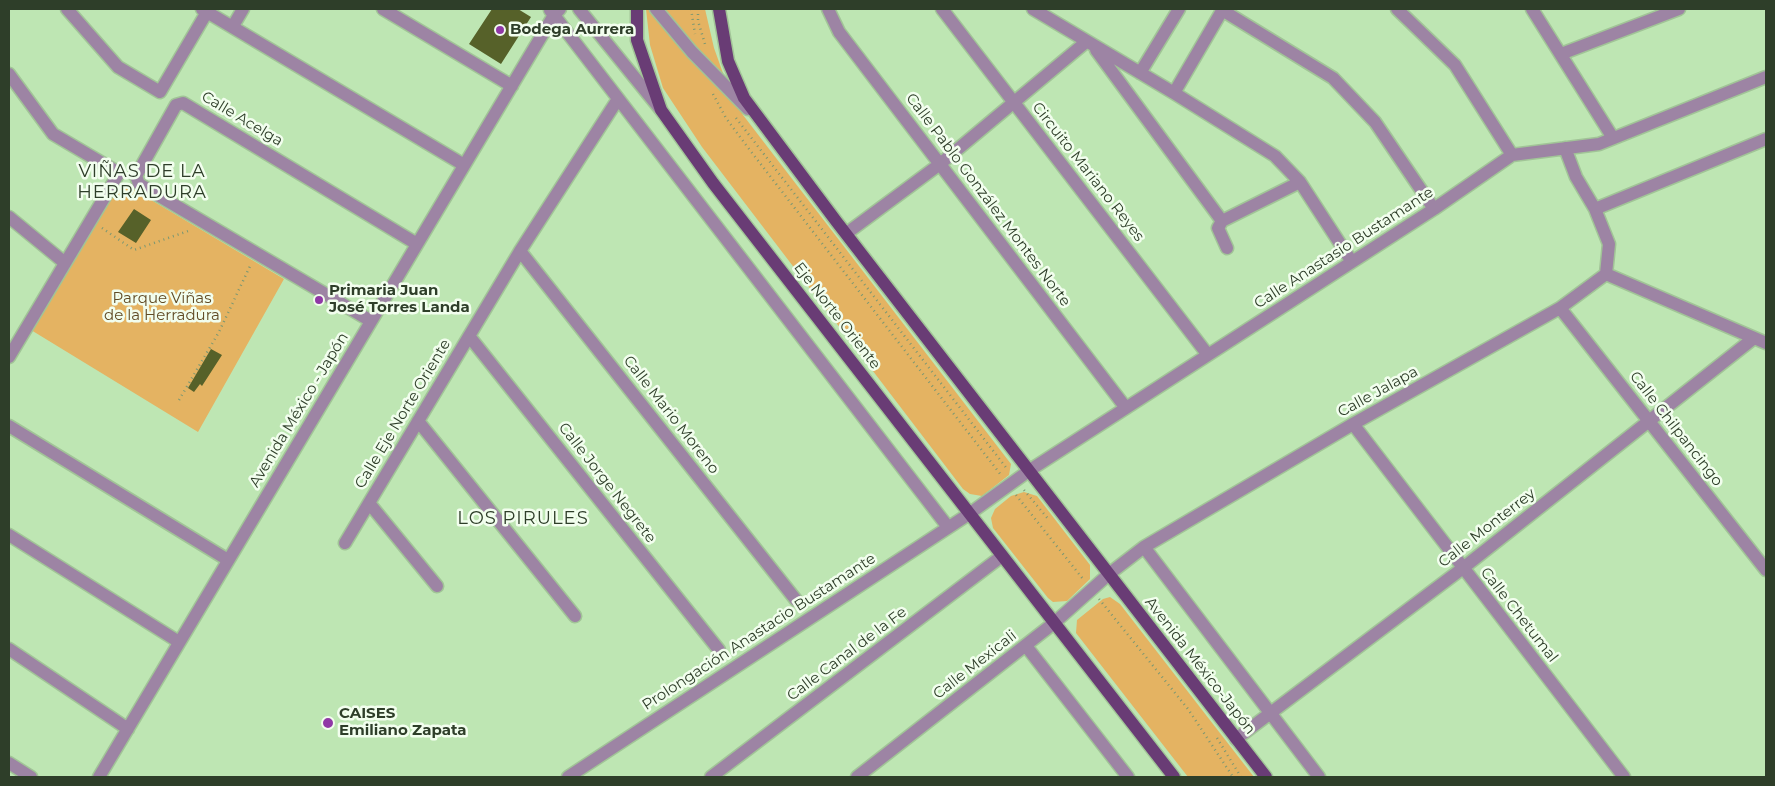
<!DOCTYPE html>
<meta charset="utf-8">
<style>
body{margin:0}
#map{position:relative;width:1775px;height:786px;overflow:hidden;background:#bee6b3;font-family:Montserrat,sans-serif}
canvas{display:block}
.frame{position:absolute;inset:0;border:10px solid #2e3e29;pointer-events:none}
</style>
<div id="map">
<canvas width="1775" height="786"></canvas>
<div class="frame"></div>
</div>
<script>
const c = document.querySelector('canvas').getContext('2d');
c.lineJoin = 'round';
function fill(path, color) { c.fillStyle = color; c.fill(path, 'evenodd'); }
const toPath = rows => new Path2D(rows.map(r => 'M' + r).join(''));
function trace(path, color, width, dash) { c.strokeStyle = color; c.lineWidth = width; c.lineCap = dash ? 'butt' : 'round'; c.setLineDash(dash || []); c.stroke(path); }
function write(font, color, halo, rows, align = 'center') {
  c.font = font + ' Montserrat,sans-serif'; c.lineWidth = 5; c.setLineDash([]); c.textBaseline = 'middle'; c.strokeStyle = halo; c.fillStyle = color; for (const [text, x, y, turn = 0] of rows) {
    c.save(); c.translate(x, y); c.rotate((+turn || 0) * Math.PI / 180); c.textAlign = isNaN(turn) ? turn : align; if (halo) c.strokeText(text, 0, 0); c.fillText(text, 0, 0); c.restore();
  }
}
fill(toPath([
 [646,9,705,9,714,48,724,76,743,115,1011,464,1009,475,982,496,970,494,963,489,702,147,663,88,650,45],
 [121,182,284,279,198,432,31,330],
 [1024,492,1037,496,1090,565,1090,579,1067,601,1053,602,1048,598,993,528,991,518,995,509,1011,496],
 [1110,597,1120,604,1254,777,1188,777,1076,633,1077,620,1103,599]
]), '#e4b362');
fill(toPath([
 [492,9,518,9,531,17,501,64,469,44],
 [134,209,151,220,136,243,118,232],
 [211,349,222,355,202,386,200,384,194,392,188,388]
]), '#566129');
const minor = toPath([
 [67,9,118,67,160,92,207,12],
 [202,9,464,165],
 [383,9,512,86],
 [579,9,661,110],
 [656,9,692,52,748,109],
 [828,9,839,32,1126,408],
 [942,9,1208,355],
 [1033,9,1174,93,1275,156,1300,182,1352,262],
 [1397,9,1455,65,1512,155],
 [1532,9,1613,138],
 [550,10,948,527],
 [1222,10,1333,78,1375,122,1434,209],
 [233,26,243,9],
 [1096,50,1222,221,1300,182],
 [1561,54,1679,9],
 [1140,73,1179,9],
 [9,74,53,134,119,173,9,357],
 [1174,93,1223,9],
 [1595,209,1766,139],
 [9,217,65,263],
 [1222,221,1218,228,1227,248],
 [847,233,940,164,1086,42],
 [520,251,796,600],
 [1606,274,1766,343],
 [1560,308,1766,570],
 [371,321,139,184,136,176,176,105,183,103,417,244],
 [469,336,719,650],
 [418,421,575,616],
 [1353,424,1624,777],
 [9,426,228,560],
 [369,503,437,586],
 [9,535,179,642],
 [345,543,520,251,618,99],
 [1144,547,1319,777],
 [1026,646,1128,777],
 [9,649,128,729],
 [1236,739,1463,568,1754,338],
 [9,763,31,777],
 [99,777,554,15,560,9],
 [568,777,969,514,1030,470,1434,209,1512,155,1599,144,1766,77],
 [711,777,1002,556],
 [857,777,1054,623,1109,574,1144,547,1353,424,1560,308,1606,274,1609,244,1595,209,1576,177,1565,148]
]);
const major = toPath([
 [637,9,637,40,661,110,713,183,1174,777],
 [719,9,728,61,744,98,836,221,1266,777]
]);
trace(minor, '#a1c497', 15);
trace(major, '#a1c497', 15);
trace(toPath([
 [691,9,695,34],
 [698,9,698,21,705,44],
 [713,94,726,118,746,145,1001,475],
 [736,118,1008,470],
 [102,228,134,250,191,230],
 [179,400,219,332,251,264],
 [1024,490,1049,520],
 [1016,495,1083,579],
 [1099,599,1188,709,1233,777],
 [1217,738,1241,777]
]), '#7a9772', 2.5, [1, 4]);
trace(minor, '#9d84a4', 12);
trace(major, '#693c75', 12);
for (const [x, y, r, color] of [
 [500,30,5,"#9039a6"],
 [319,300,5,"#9039a6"],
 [328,723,6,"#9039a6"]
]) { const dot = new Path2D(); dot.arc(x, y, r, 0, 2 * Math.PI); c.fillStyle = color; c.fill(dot); trace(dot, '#f2feee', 2); }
write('bold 15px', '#2e3e29', '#f2feee', [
 ["Bodega Aurrera",510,30],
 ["Primaria Juan",329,291],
 ["José Torres Landa",329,308],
 ["CAISES",339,714],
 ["Emiliano Zapata",339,731]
], 'left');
write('15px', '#2e3e29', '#f2feee', [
 ["Calle Acelga",242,119,31],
 ["Circuito Mariano Reyes",1088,172,52],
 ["Calle Pablo González Montes Norte",988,200,53],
 ["Calle Anastasio Bustamante",1344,248,-33],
 ["Eje Norte Oriente",837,316,52],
 ["Calle Jalapa",1378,392,-29],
 ["Avenida México - Japón",299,410,-59],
 ["Calle Eje Norte Oriente",403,414,-59],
 ["Calle Mario Moreno",671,415,52],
 ["Calle Chilpancingo",1676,429,52],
 ["Calle Jorge Negrete",607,483,52],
 ["Calle Monterrey",1487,528,-38],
 ["Calle Chetumal",1519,615,52],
 ["Prolongación Anastacio Bustamante",759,632,-33],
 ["Calle Canal de la Fe",847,654,-37],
 ["Calle Mexicali",975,665,-38],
 ["Avenida México-Japón",1200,666,52]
]);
write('15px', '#614b25', '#f2feee', [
 ["Parque Viñas",162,299],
 ["de la Herradura",162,316]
]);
c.letterSpacing = '1px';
write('18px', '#2e3e29', '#f2feee', [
 ["VIÑAS DE LA",142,172],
 ["HERRADURA",142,193],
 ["LOS PIRULES",523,519]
]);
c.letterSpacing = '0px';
</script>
